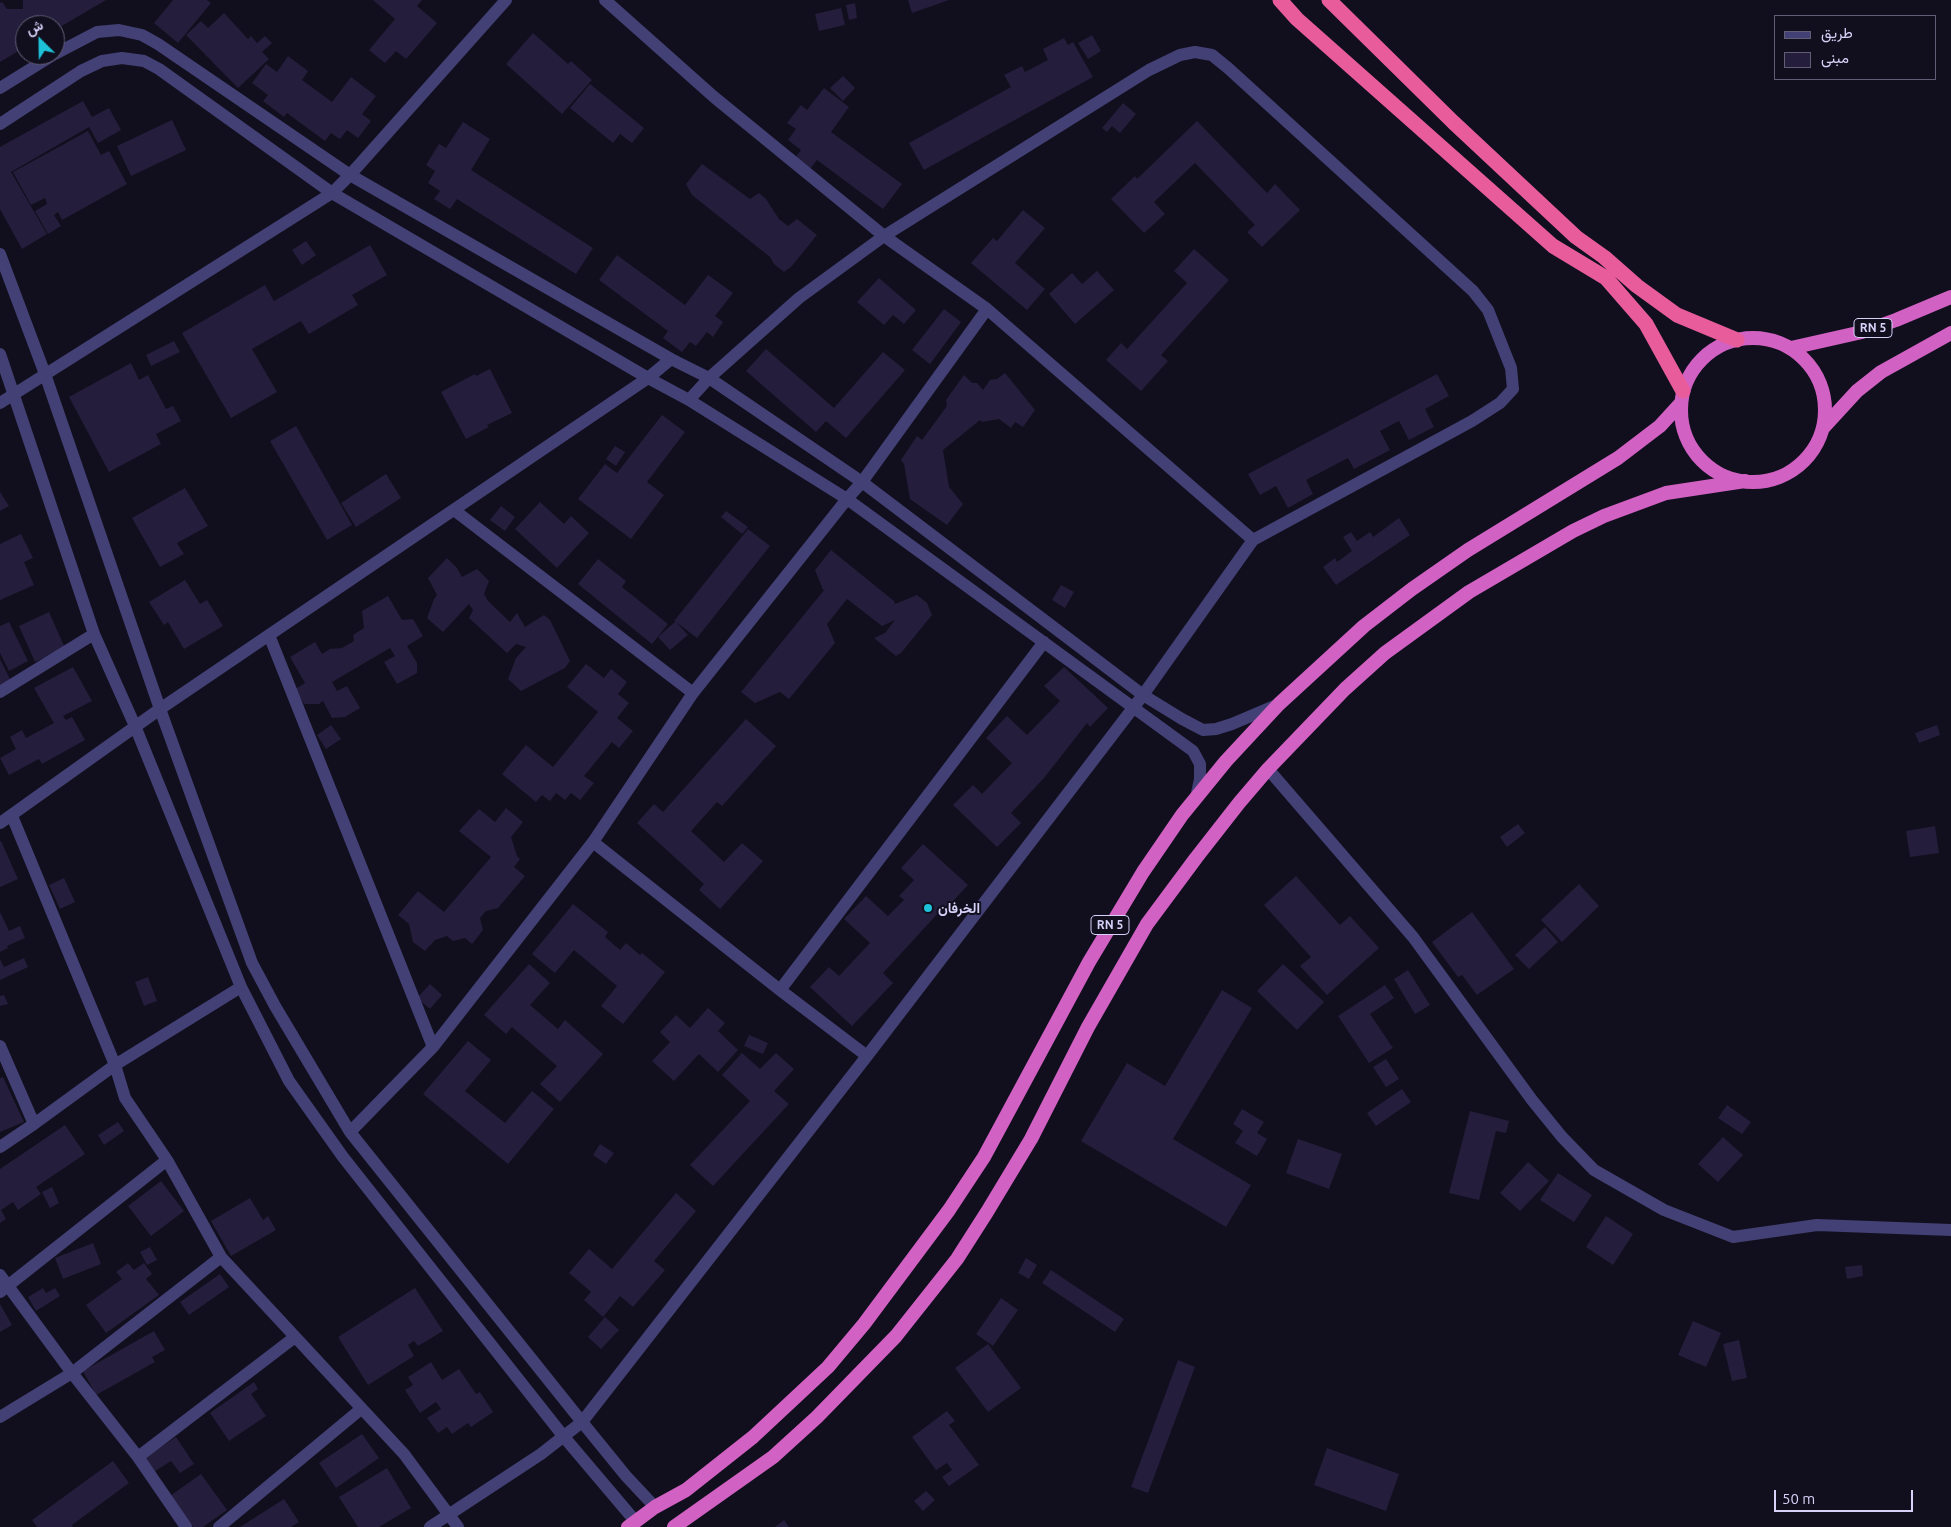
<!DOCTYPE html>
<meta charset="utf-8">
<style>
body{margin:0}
#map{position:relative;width:1951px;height:1527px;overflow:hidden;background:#110f1d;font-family:Ubuntu,Vazirmatn,sans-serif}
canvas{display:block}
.legend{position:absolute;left:1774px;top:15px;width:162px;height:65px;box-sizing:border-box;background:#110f1d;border:1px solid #605d75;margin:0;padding:6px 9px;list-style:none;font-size:15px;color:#d6d1f9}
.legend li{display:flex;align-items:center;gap:10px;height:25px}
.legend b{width:25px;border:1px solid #605d75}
.north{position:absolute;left:15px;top:15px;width:50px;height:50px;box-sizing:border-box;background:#110f1d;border:1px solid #605d75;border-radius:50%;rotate:337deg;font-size:14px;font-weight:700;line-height:20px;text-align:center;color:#d6d1f9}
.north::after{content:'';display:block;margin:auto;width:18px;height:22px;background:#1dc2d9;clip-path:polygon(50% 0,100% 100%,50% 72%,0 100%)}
.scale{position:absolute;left:1774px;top:1490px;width:139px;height:22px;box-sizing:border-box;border:2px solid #d6d1f9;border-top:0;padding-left:6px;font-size:15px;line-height:18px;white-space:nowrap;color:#d6d1f9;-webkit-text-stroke:4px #110f1d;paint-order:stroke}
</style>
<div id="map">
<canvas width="1951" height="1527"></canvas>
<ul class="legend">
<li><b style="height:6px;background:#434076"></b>طريق</li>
<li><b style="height:14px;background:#241d3c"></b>مبنى</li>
</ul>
<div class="north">ش</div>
<div class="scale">50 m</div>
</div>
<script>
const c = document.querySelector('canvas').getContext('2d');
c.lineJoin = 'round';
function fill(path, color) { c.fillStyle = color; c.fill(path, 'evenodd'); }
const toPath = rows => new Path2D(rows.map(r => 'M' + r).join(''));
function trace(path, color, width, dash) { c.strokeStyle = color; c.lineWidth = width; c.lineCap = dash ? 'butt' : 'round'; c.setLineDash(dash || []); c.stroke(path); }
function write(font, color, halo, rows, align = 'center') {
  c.font = font + ' Ubuntu,Vazirmatn,sans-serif'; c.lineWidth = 4; c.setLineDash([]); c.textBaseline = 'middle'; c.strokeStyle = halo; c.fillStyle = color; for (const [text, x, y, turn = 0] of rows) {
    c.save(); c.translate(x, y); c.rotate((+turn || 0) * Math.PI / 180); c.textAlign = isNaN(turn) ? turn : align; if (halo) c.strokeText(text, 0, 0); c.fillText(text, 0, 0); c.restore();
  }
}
fill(toPath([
 [23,0,106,0,55,30,55,25,25,25,25,47,0,62,0,3,2,2,7,9,23,9],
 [173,0,207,0,211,3,178,43,154,23],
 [373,0,422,0,417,6,437,23,406,59,396,51,385,63,369,50,395,19],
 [908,0,949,0,912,13],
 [855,3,857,18,849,20,846,5],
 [841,8,845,25,819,31,815,14],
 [224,13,248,39,251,36,257,43,265,36,272,43,262,52,269,59,238,88,186,35,201,21,208,28],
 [533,33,568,64,571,61,592,80,562,114,506,64],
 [1092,35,1101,51,1088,59,1078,43],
 [1064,38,1068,45,1073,42,1093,77,924,170,909,143,1011,87,1004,75,1022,66,1025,72,1048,60,1043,49],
 [288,56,308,71,302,80,332,102,351,77,376,96,362,114,371,121,358,138,347,130,340,139,331,133,325,141,287,113,284,117,263,101,268,95,252,83,266,64,277,72],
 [843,76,855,88,843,101,830,88],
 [590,84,644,128,632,143,620,134,613,143,570,108],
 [824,88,849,107,831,132,902,184,883,209,817,160,810,169,795,158,801,150,788,140,796,129,787,123,801,105,807,110],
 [83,101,92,117,109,108,121,130,98,143,89,127,11,172,47,234,22,249,0,209,0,147],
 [1123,103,1136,114,1120,133,1112,126,1107,132,1102,128],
 [172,120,186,150,131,176,117,146],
 [1197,121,1267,193,1275,184,1300,210,1262,247,1247,232,1255,225,1195,163,1154,202,1165,214,1144,233,1111,199,1135,176,1137,179],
 [463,122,490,139,471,170,593,248,576,274,457,199,450,209,434,199,440,191,428,183,435,171,426,165,439,144,446,148],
 [88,131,101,155,109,151,127,184,62,220,58,212,54,215,61,226,48,234,35,211,47,204,45,198,31,205,13,172],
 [702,164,750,199,759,193,766,199,779,219,788,226,797,219,817,235,791,267,784,272,774,264,770,257,692,195,686,184],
 [1023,210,1045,228,1015,263,1045,289,1027,310,971,263,993,238,997,241],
 [306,241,316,255,302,265,292,250],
 [370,245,387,275,352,295,358,305,309,334,301,321,252,349,277,392,231,418,182,333,265,285,274,301],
 [1194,249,1229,280,1161,355,1168,361,1141,391,1106,360,1121,343,1127,349,1187,283,1174,271],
 [617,255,685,305,708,275,733,293,715,316,723,322,713,337,707,332,696,346,690,342,682,352,663,338,668,331,599,280],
 [1097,271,1114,290,1075,324,1049,294,1072,273,1082,284],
 [879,278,916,310,904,324,893,315,884,325,857,302],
 [944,309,961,322,930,364,912,350],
 [174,341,180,352,151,366,146,355],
 [766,349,834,408,883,352,905,370,846,438,826,421,816,432,746,371],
 [131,363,139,380,148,375,166,409,173,406,181,421,156,434,161,444,109,472,69,397],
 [490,369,512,413,487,425,489,427,466,439,441,392,475,374,476,376],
 [1005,373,1035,410,1023,427,1015,422,1011,428,999,419,982,422,980,420,943,450,949,487,963,504,947,525,910,499,904,464,901,460,917,436,922,440,947,406,946,400,964,375,972,383,977,383,983,390,990,380,997,379],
 [1437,374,1449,396,1425,409,1434,427,1409,440,1399,421,1380,431,1390,450,1354,469,1348,458,1306,480,1313,494,1288,508,1276,486,1260,495,1248,474],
 [662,415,685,432,647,482,664,495,631,539,578,499,605,464,617,473],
 [296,426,352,525,327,540,270,441],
 [615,446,625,452,616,466,606,459],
 [386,474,401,498,356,527,341,503],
 [185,488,208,526,177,543,184,554,160,567,132,518],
 [0,492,9,506,0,511],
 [540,502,564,524,571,516,589,533,557,568,515,529],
 [501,506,515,517,505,531,490,520],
 [726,511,748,527,742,534,721,517],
 [1399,518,1410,535,1336,585,1323,567,1335,558,1337,562,1352,551,1343,537,1351,532,1357,541,1370,532,1373,537],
 [748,529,770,546,697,638,676,622,688,635,670,650,658,637,676,621,674,621],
 [21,534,33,558,24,562,34,585,0,600,0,544],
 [831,550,894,601,895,604,917,595,927,603,932,615,901,653,896,656,874,638,885,633,895,620,882,626,847,599,827,624,835,643,789,699,780,692,755,703,741,692,825,589,823,590,815,570],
 [447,558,457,568,462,577,477,569,489,581,484,594,488,601,510,622,517,613,525,627,544,615,550,620,570,661,565,668,521,691,508,679,516,658,526,647,516,644,507,653,469,618,473,610,469,604,443,632,427,618,434,599,437,595,428,578],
 [598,559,626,581,622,587,668,624,652,644,578,584],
 [185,580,200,604,207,600,223,626,184,649,168,622,164,625,149,602],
 [1061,585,1074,592,1065,608,1052,600],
 [388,596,402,620,413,619,423,636,407,646,417,663,417,673,397,684,384,662,395,656,390,648,332,682,337,691,347,686,360,708,345,717,332,718,323,701,319,704,304,704,295,689,305,683,290,657,315,642,322,654,330,649,342,648,354,641,353,635,364,628,362,611],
 [49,612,65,648,35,662,19,626],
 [9,622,28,661,9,671,0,653,0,626],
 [0,659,11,681,0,686],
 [586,664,604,678,611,669,627,682,618,694,629,703,617,718,633,731,619,748,612,742,584,776,594,783,580,800,571,793,565,800,556,793,550,801,542,795,536,802,502,774,526,745,553,767,598,712,567,687],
 [73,667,92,701,63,716,66,720,72,717,85,740,42,764,39,759,9,775,0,758,16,749,10,737,22,730,26,738,54,723,34,688],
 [1064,667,1108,708,1090,727,1087,723,1044,778,1011,813,1021,823,997,847,953,805,973,785,982,794,1012,763,986,738,1007,716,1027,735,1060,701,1044,686],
 [746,719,776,746,722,806,717,802,691,831,724,862,742,843,763,861,720,909,699,890,704,884,637,823,654,804,663,812],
 [331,725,341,739,326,749,317,735],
 [1937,725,1940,735,1919,743,1915,733],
 [506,808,523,822,511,837,517,856,520,859,514,867,525,876,498,908,486,911,480,918,483,930,472,944,465,938,453,941,447,936,435,940,425,951,413,942,409,924,398,915,418,891,444,912,491,857,459,831,479,809,495,822],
 [1518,824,1525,833,1507,847,1500,837],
 [1935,826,1939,853,1910,857,1906,831],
 [1,841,18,879,0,887,0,842],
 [923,844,968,885,943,912,941,910,883,973,893,983,852,1026,810,987,829,967,839,976,870,943,844,919,866,896,888,916,904,900,899,896,914,880,901,868],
 [1296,876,1340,925,1350,916,1379,948,1327,995,1300,966,1311,957,1264,905],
 [64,878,75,902,60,909,49,885],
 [1579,884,1599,906,1562,942,1541,920],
 [573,904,608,932,605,937,620,950,626,943,640,955,642,953,665,972,623,1024,601,1006,617,986,574,950,555,973,532,954],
 [0,912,9,931,20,926,25,938,7,946,8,948,0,952],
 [1472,912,1514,969,1477,995,1462,975,1458,977,1432,942],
 [1545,927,1558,942,1529,969,1515,955],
 [24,958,28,967,0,980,0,959,4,967],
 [529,964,550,983,530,1005,558,1029,565,1020,603,1054,560,1102,540,1084,557,1066,512,1027,506,1034,484,1015],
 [1283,964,1324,1002,1297,1030,1257,991],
 [1408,970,1430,1005,1415,1014,1394,979],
 [148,977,157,1001,144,1006,135,982],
 [430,984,442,995,430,1009,417,998],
 [1385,985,1394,998,1370,1014,1393,1048,1369,1063,1338,1016],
 [1222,990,1252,1008,1173,1139,1251,1185,1226,1227,1081,1141,1127,1063,1165,1086],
 [4,995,8,1004,0,1006,0,996],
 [708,1008,725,1023,718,1031,738,1050,718,1072,699,1054,674,1081,652,1061,670,1042,660,1032,676,1015,690,1028],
 [749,1035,768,1043,763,1054,744,1046],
 [468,1041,491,1060,465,1091,505,1123,532,1091,554,1109,508,1164,423,1094],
 [742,1053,760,1069,776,1053,794,1069,774,1091,789,1104,713,1186,690,1165,750,1101,722,1075],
 [1386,1059,1399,1079,1386,1087,1373,1067],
 [3,1077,24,1122,0,1132,0,1078],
 [1402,1089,1411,1102,1376,1126,1367,1113],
 [1727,1105,1751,1122,1742,1134,1718,1118],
 [1242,1109,1264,1122,1257,1133,1267,1139,1257,1156,1235,1143,1243,1131,1233,1124],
 [1470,1111,1509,1121,1506,1133,1496,1131,1479,1200,1449,1193],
 [118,1122,124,1131,104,1145,98,1135],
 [65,1125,85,1154,36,1187,41,1194,18,1210,13,1202,1,1210,6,1219,0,1223,0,1169],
 [1723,1137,1743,1155,1718,1182,1698,1164],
 [1298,1139,1342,1154,1329,1189,1286,1173],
 [600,1144,614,1153,606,1164,593,1155],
 [1528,1162,1549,1181,1520,1211,1500,1193],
 [1558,1173,1592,1195,1574,1222,1540,1200],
 [161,1181,184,1211,151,1236,128,1206],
 [52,1187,59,1203,50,1208,42,1192],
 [676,1193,696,1211,654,1261,665,1270,633,1307,620,1296,603,1317,584,1300,591,1292,569,1273,589,1249,612,1269],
 [250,1198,263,1220,268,1216,276,1230,231,1256,211,1221],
 [1606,1216,1633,1234,1613,1265,1586,1247],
 [93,1243,101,1264,63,1279,55,1258],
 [150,1247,157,1260,147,1265,140,1252],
 [1026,1258,1037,1265,1029,1279,1018,1273],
 [128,1263,134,1270,144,1263,152,1274,146,1279,159,1295,106,1333,86,1305,122,1279,116,1272],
 [1862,1265,1863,1276,1847,1279,1845,1267],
 [1051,1270,1124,1319,1115,1332,1042,1283],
 [220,1274,229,1287,189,1315,180,1302],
 [43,1288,46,1293,55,1288,60,1296,36,1311,28,1297],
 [415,1288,443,1331,418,1346,414,1341,408,1345,414,1356,368,1385,338,1337],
 [1001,1298,1018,1310,993,1346,976,1334],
 [0,1304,12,1325,0,1332],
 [605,1317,619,1330,601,1349,588,1337],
 [1693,1321,1721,1333,1706,1367,1678,1355],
 [154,1331,165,1350,152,1357,155,1362,96,1395,83,1371],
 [1739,1340,1747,1378,1732,1381,1723,1344],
 [988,1344,1021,1388,988,1412,955,1368],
 [1178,1360,1195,1367,1148,1493,1131,1487],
 [431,1362,442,1380,459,1369,476,1394,480,1392,493,1412,471,1427,468,1423,452,1434,447,1427,438,1433,427,1418,441,1409,436,1402,420,1413,405,1390,413,1385,408,1377],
 [254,1382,258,1389,251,1394,266,1416,229,1441,210,1413],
 [947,1411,955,1421,949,1425,979,1465,949,1486,942,1477,952,1470,947,1463,936,1470,912,1437],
 [362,1434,379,1458,336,1488,319,1463],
 [176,1437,194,1464,180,1473,171,1461,152,1473,142,1459],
 [1327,1448,1399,1474,1386,1511,1314,1485],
 [113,1461,129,1483,72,1525,73,1527,37,1527,32,1520],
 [387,1468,411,1508,379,1527,358,1527,339,1497],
 [201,1474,227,1510,203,1527,193,1527,170,1496],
 [926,1491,935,1500,923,1511,914,1501],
 [284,1499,299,1522,291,1527,240,1527],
 [784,1520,789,1527,775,1527]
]), '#241d3c');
trace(toPath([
 [605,0,714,97,884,236,987,309,1253,540],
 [55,54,97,32,119,30,142,35,158,44,350,175,671,359,709,378,862,482,1143,695,1182,719,1203,730,1216,729,1232,724,1279,704],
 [0,88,53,55],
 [0,124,81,71,102,61,122,58,144,61,159,69,332,193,648,378,689,400,847,499,1193,751,1200,764,1200,779,1196,798],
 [0,254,45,374,160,709,252,963,275,1006,350,1132,582,1422,626,1476,655,1507],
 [0,354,94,634,135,726,241,987,289,1081,343,1157,564,1437,636,1522],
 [0,403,332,193,350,175,506,0],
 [454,510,693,693],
 [269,635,433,1047],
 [0,692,94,634],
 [1268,769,1413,937,1532,1100,1562,1137,1594,1170,1664,1210,1733,1237,1817,1225,1951,1230],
 [12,816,115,1065,125,1098,167,1160,221,1257,404,1454,458,1527],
 [0,823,160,709,648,378,671,359],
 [593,842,780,990,867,1056],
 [780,990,1044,642],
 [0,1046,34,1124],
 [350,1132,433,1047,593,842,693,693,847,499,862,482,987,309],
 [0,1147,34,1124,115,1065,241,987],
 [0,1275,72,1373,138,1457,186,1527],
 [0,1292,167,1160],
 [0,1417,72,1373,221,1257],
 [138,1457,295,1337],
 [219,1527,361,1409],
 [430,1527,541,1454,582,1422,867,1056,1143,695,1253,540,1472,421,1500,403,1513,389,1511,368,1488,310,1473,291,1228,68,1212,55,1195,52,1180,55,1149,70,884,236,799,298,709,378,689,400]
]), '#434076', 12);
trace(toPath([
 '1681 410a72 72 0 1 1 144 0a72 72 0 1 1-144 0Z',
 [1791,348,1862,332,1896,320,1951,297],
 [1823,428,1857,391,1881,372,1951,333],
 [628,1527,655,1507,686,1490,753,1437,828,1367,864,1324,949,1210,984,1157,1089,962,1143,872,1182,815,1226,761,1279,704,1364,626,1412,589,1468,550,1618,458,1660,426,1681,403],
 [674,1527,773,1457,817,1417,896,1336,957,1259,987,1212,1031,1139,1088,1027,1147,924,1196,858,1239,803,1268,769,1345,689,1385,653,1469,592,1573,531,1604,516,1666,493,1745,481]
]), '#d261c4', 14);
trace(toPath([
 [1280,0,1297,19,1553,246,1606,278,1646,324,1683,391],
 [1329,0,1453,122,1576,237,1604,257,1637,286,1677,315,1737,340]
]), '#e95c9c', 15);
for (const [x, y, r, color] of [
 [928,908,5,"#1dc2d9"]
]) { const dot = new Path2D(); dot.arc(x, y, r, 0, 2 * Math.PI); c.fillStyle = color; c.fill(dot); trace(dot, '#110f1d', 2); }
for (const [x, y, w] of [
 [1873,328,38],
 [1110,925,38]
]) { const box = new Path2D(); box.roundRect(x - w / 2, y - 9.5, w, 19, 4); c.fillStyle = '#110f1d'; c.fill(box); trace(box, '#d6d1f9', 1); }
write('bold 12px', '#d6d1f9', null, [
 ["RN 5",1873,328],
 ["RN 5",1110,925]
]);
write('bold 14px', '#d6d1f9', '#110f1d', [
 ["الخرفان",938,908]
], 'left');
</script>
